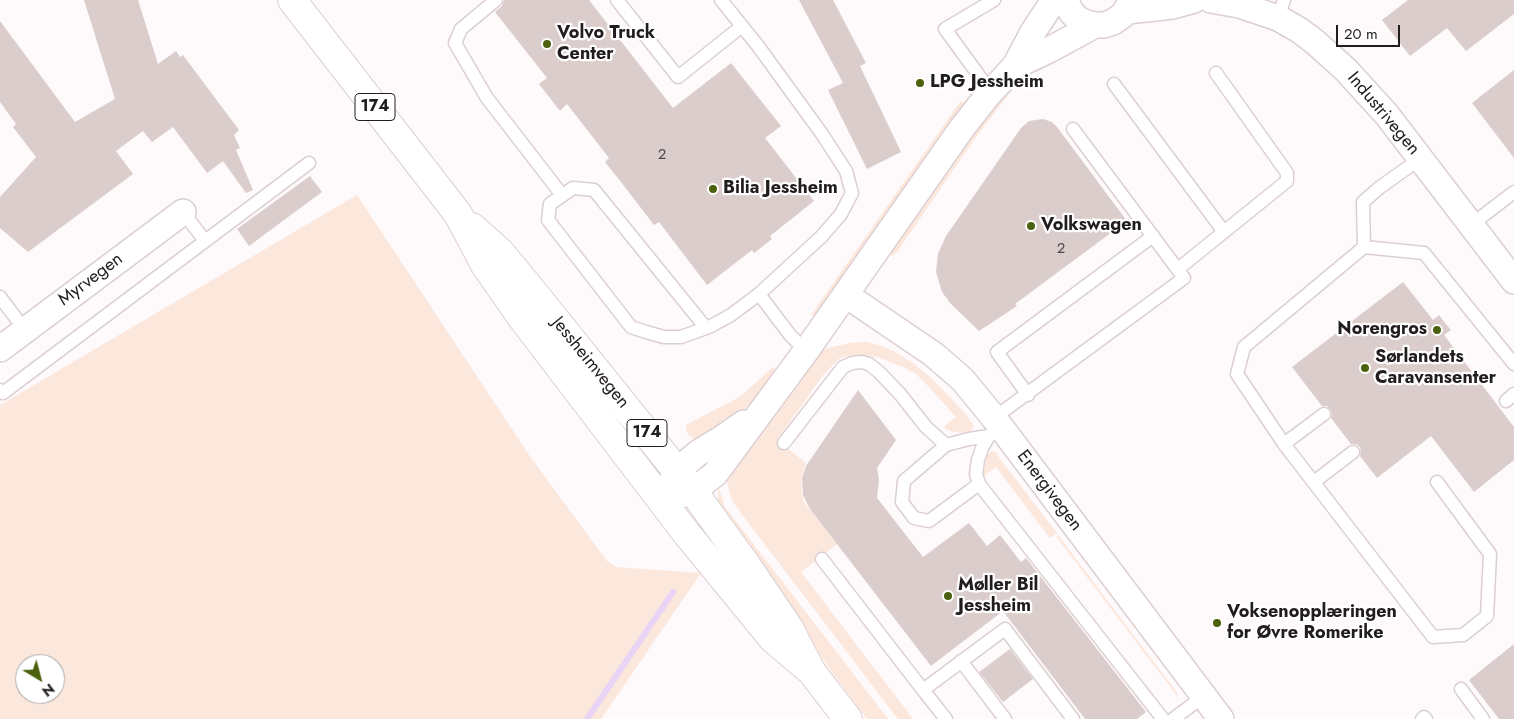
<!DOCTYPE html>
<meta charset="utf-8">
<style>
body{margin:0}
#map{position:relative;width:1514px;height:719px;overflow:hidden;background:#fef9fa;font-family:Jost,sans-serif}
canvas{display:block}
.north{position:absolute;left:15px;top:654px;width:50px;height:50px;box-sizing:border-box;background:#fff;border:1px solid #a6a4a5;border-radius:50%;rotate:143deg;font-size:14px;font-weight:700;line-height:20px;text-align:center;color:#211c1d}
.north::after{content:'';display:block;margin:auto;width:18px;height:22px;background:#4b610d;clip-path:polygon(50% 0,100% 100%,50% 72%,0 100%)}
.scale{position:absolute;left:1336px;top:25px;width:64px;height:22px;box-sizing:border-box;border:2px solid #211c1d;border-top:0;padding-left:6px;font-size:15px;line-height:18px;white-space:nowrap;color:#211c1d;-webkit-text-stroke:4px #fff;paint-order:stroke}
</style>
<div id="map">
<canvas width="1514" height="719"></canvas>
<div class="north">N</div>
<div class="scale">20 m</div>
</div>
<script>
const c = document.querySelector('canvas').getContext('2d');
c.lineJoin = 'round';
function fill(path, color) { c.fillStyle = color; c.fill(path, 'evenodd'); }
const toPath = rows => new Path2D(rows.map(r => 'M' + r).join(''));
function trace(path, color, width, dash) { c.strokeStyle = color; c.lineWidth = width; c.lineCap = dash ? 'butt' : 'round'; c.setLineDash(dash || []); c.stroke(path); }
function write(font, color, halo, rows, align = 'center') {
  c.font = font + ' Jost,sans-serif'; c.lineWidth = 4.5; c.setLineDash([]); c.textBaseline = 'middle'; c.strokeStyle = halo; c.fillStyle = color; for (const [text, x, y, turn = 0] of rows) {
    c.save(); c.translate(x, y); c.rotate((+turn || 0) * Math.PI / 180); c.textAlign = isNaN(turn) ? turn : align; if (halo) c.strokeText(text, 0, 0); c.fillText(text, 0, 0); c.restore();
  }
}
fill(toPath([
 [1033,69,1015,86,976,137,897,252,892,256,889,251,990,109,1017,81],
 [962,101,964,104,958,116,817,314,811,315,960,102],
 [357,195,531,458,607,561,616,567,701,573,601,719,0,719,0,405],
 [25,664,55,664,55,694,25,694],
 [867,342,879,345,895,352,913,363,932,379,964,412,973,425,973,429,968,432,962,433,950,431,945,429,945,426,956,417,928,386,915,373,903,367,878,357,863,355,852,355,840,358,823,375,777,440,806,463,801,480,802,494,804,502,837,544,801,572,913,719,898,719,740,512,732,500,726,479,824,349,850,343],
 [773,367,775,368,771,379,759,395,742,411,732,418,695,440,687,433,686,425,740,397],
 [992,451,996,452,1000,459,1057,533,1050,538,996,467,983,476,987,455],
 [719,488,725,507,888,719,867,719,821,657,758,570,718,509,718,494],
 [1058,535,1178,694,1177,696,1056,536]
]), '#fce7dc');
trace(toPath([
 [587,719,673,592]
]), '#e9d4f6', 6);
fill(toPath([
 [84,0,138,0,158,64,176,51,180,57,183,55,239,130,234,135,240,148,236,150,253,190,246,193,223,161,207,173,173,127,152,142,143,131,116,151,133,174,28,252,0,228,0,197,36,157,13,127,16,124,0,102,0,21,75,122,115,99],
 [504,0,589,0,673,108,731,63,781,126,765,138,814,201,770,236,772,239,754,253,752,250,707,285,659,222,654,225,621,182,605,162,609,158,567,104,560,111,539,84,547,78,495,12,502,6],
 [799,0,833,0,866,63,860,66,901,152,867,169,828,90,843,83],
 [1408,0,1514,0,1514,14,1466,51,1447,28,1410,56,1382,20],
 [1514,70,1514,158,1472,103],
 [1043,119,1052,122,1057,127,1127,221,1015,304,1017,306,979,331,950,303,942,292,936,272,938,254,946,236,1021,128,1029,121],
 [310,176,322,192,249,246,237,229],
 [1403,282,1433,320,1439,315,1445,323,1451,330,1444,335,1514,427,1514,460,1474,492,1431,436,1377,478,1360,456,1361,451,1360,447,1356,444,1351,444,1331,418,1332,414,1330,409,1327,406,1322,406,1292,367],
 [858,390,896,440,877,468,879,480,877,498,923,557,969,523,987,546,1000,535,1021,562,1026,558,1146,712,1137,719,1085,719,1003,611,931,666,810,509,803,495,802,478,806,466],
 [1514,644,1514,719,1499,719,1469,680],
 [1010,649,1033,679,1003,702,979,672]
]), '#dbcdcb');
const service = toPath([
 [496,0,461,29,455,43,487,98,562,195],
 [617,0,678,77,742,26],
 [721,0,758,46,822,134,846,171,852,193,841,214,821,237,759,294],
 [1278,18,1284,0],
 [1114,84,1224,232],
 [991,92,945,29,994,0],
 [1421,158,1379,188,1363,202,1364,247,1244,347,1237,374,1284,444,1433,637,1463,635,1487,616,1490,554,1437,482],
 [183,212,205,241],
 [1471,225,1514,192],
 [1364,247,1424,253,1514,364],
 [1178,269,1287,181,1287,173,1216,73],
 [0,297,25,330],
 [706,328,594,190,573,188,550,204,548,220,631,327,646,332,664,337,681,337,706,328,709,327,731,315,759,294,790,335,806,351],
 [0,390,3,393,309,163],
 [1028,395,997,352,1153,236],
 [1506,401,1514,394],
 [994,418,1184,278,1073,129],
 [989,436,982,448,978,460,976,474,979,484,1163,719],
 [784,443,843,367,852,363,862,362,869,364,879,372,900,394,926,427,946,445,969,439,989,436,993,433],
 [1284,444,1324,414],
 [946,445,904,481,902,502,914,518,929,521,979,484],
 [1314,482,1353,452],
 [822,559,923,690],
 [961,661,1005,719],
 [1461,689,1483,719],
 [946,719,923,690,1005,629,1073,719],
 [1173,719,1204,696],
 [1422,719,1424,717,1426,719]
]);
const minor = toPath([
 [1065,0,1072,13,1078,19,1086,23,1095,25,1104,25,1113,22,1123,15,1132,0],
 [1211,0,1239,5,1278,18,1299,30,1315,42,1346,70,1387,115,1514,281],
 [1127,11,1173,6,1194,0],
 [1015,66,1049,50,1095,25],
 [846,295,933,354,963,380,994,418,1221,719],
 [0,349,183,212],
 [668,488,677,471,698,453,721,439,744,423],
 [661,501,693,491,715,474,806,351,962,128,988,95,1015,66,1033,32,1054,0]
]);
const primary = toPath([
 [292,0,458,214,485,265,522,318,687,534,773,639,811,671],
 [472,227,501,253,538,298,693,491,747,566,789,628,811,671,848,719]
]);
trace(service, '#dccfd2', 15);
trace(minor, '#dccfd2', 28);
trace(primary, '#dccfd2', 30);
trace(service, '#fff', 12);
trace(minor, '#fff', 25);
trace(primary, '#fff', 28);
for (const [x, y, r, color] of [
 [547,44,5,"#4b610d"],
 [920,83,5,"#4b610d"],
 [713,189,5,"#4b610d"],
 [1031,226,5,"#4b610d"],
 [1437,330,5,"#4b610d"],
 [1365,368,5,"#4b610d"],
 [948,596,5,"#4b610d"],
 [1217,623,5,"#4b610d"]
]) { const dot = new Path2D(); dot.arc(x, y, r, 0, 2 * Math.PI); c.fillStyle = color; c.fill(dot); trace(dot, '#fff', 2); }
write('15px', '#504848', null, [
 ["2",662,155],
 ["2",1061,249]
]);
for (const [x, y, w] of [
 [375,107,40],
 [647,433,40]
]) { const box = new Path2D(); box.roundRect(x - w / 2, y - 13.5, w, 27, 4); c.fillStyle = '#fff'; c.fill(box); trace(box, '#211c1d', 1); }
write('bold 16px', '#211c1d', null, [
 ["174",375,107],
 ["174",647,433]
]);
write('bold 18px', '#211c1d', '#fff', [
 ["Volvo Truck",557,34],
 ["Center",557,55],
 ["LPG Jessheim",930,83],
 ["Bilia Jessheim",723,189],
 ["Volkswagen",1041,226],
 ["Norengros",1427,330,"right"],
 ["Sørlandets",1375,358],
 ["Caravansenter",1375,379],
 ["Møller Bil",958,586],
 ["Jessheim",958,607],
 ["Voksenopplæringen",1227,613],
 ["for Øvre Romerike",1227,634]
], 'left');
write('18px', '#211c1d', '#fff', [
 ["Industrivegen",1383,114,50],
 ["Myrvegen",91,280,-37],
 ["Jessheimvegen",590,363,51],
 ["Energivegen",1049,491,53]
]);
</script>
